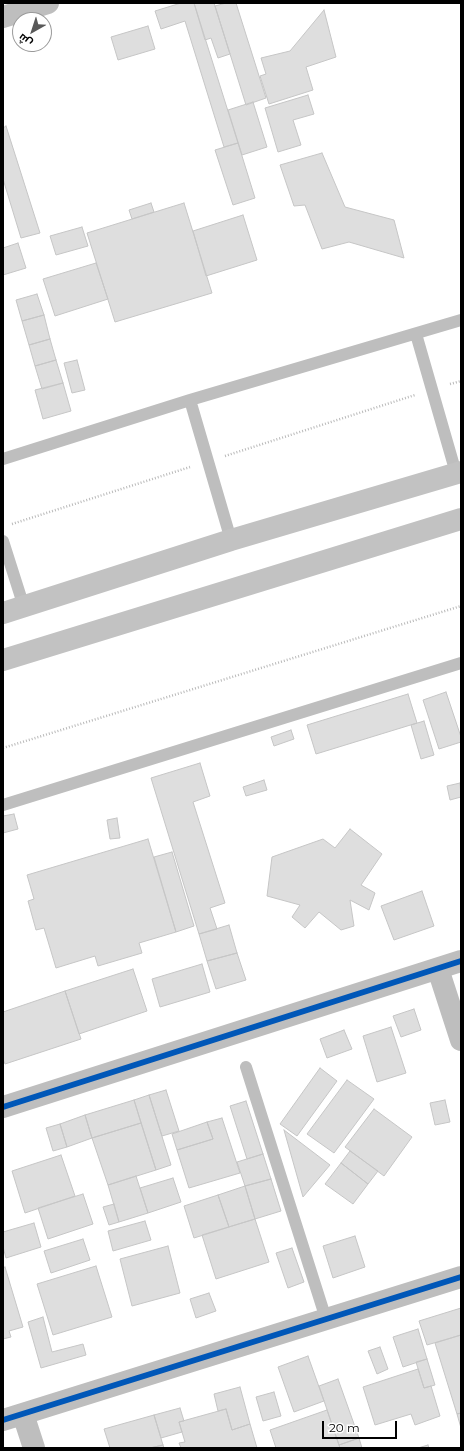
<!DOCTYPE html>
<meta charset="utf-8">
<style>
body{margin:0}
#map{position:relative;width:464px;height:1451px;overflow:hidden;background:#fff;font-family:Montserrat,Cairo,sans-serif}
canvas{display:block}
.frame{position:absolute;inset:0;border:4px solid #000;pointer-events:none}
.north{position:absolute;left:12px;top:12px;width:40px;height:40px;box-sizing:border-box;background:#fff;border:1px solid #999;border-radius:50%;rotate:219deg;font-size:11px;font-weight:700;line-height:16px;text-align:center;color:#000}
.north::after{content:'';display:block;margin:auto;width:14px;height:18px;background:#595959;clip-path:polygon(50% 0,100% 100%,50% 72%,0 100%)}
.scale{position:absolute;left:322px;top:1421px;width:75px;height:18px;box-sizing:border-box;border:2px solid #000;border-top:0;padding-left:5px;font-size:12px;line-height:14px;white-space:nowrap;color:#000;-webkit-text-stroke:3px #fff;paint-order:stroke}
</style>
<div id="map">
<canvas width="464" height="1451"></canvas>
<div class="frame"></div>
<div class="north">ش</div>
<div class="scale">20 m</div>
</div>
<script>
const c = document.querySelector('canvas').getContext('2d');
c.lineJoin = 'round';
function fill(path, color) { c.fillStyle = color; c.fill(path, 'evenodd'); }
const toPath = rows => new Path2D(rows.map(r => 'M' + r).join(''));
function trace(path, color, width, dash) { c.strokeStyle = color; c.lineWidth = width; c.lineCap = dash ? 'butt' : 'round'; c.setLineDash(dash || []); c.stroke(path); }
const building = toPath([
 [181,3,194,3,238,143,224,147,185,21,161,29,155,11,181,3],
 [194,3,214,3,230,54,218,58,211,38,205,40,194,3],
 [226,3,236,3,266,98,246,105,215,6,226,3],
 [324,10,336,57,306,67,313,90,269,104,260,76,266,74,261,58,290,51,324,10],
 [148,26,155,49,118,60,111,37,148,26],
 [308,95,314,114,293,120,301,145,278,152,265,108,308,95],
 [253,102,267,147,242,155,228,110,253,102],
 [6,126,40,233,21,238,3,179,3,128,6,126],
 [238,143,255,198,233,205,215,150,238,143],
 [322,153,345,207,394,220,404,258,349,242,322,249,305,205,294,206,280,165,322,153],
 [151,203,154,212,132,219,129,210,151,203],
 [184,203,212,293,115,322,87,233,184,203],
 [243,215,257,260,206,276,193,231,243,215],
 [82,227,88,246,56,255,50,236,82,227],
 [18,243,26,268,3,275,3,248,18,243],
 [96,263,108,299,55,316,43,279,96,263],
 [37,294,44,315,22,321,16,300,37,294],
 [44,315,50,339,29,345,22,321,44,315],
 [50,339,56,360,35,366,29,345,50,339],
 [56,360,63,383,42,389,35,366,56,360],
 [77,360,85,390,72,393,64,363,77,360],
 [63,383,71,411,43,419,35,390,63,383],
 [446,692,461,737,461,742,439,749,423,700,446,692],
 [408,694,417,723,316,754,307,725,408,694],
 [424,721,434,755,421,759,411,725,424,721],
 [291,730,294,739,274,746,271,737,291,730],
 [200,763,210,796,193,802,225,903,210,908,217,929,199,934,151,778,200,763],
 [264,780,267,790,246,796,243,787,264,780],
 [460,783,461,797,450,800,447,786,460,783],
 [14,814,18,829,3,833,3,816,14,814],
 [117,818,120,838,110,839,107,820,117,818],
 [350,829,382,854,361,885,375,893,369,910,350,900,354,926,341,930,319,912,305,928,292,917,300,905,267,896,272,857,323,839,335,848,350,829],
 [148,839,176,932,139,943,142,953,98,966,95,956,56,968,44,928,36,930,28,901,34,899,27,875,148,839],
 [172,852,194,926,176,932,154,857,172,852],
 [422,891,434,926,394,940,381,906,422,891],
 [229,925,237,953,207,961,199,934,229,925],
 [237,953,246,980,216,989,207,961,237,953],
 [202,964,210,992,160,1007,152,979,202,964],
 [133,969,147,1011,79,1034,65,991,133,969],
 [65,991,81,1039,5,1064,3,1059,3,1012,65,991],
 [414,1009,421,1030,401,1037,393,1016,414,1009],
 [391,1027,406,1073,377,1082,363,1036,391,1027],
 [344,1030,352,1049,327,1058,320,1039,344,1030],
 [320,1068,337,1081,297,1136,280,1124,320,1068],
 [347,1080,374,1099,334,1153,307,1134,347,1080],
 [166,1090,179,1131,162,1136,149,1095,166,1090],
 [149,1095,171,1165,156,1170,134,1100,149,1095],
 [134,1100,141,1123,92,1138,85,1115,134,1100],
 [445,1100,450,1122,435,1125,430,1103,445,1100],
 [246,1101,263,1154,247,1159,230,1106,246,1101],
 [374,1109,412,1137,384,1176,345,1147,374,1109],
 [85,1115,92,1138,67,1147,60,1124,85,1115],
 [222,1118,240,1173,189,1188,177,1150,213,1139,207,1122,222,1118],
 [207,1122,213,1139,177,1150,172,1134,207,1122],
 [141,1123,156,1170,108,1185,92,1138,141,1123],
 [60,1124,67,1147,53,1151,46,1128,60,1124],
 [284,1130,330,1165,303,1197,284,1130],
 [350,1151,378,1171,368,1184,341,1163,350,1151],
 [263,1154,271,1179,245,1186,237,1162,263,1154],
 [61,1155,75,1196,25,1213,12,1171,61,1155],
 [341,1163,368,1184,353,1204,325,1184,341,1163],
 [136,1176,148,1213,119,1222,108,1185,136,1176],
 [173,1178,181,1202,148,1213,140,1188,173,1178],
 [271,1179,281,1211,255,1219,245,1186,271,1179],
 [245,1186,255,1219,229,1227,218,1195,245,1186],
 [83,1194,93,1224,48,1239,38,1208,83,1194],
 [218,1195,229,1227,194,1238,184,1206,218,1195],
 [114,1204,119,1222,109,1225,103,1207,114,1204],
 [255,1219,269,1262,216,1279,202,1235,255,1219],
 [145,1221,151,1240,113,1251,108,1231,145,1221],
 [34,1223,41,1247,6,1258,3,1247,3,1232,34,1223],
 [355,1236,365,1267,333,1278,323,1246,355,1236],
 [83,1239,90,1260,51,1273,44,1251,83,1239],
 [168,1246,180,1293,132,1306,120,1259,168,1246],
 [292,1248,304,1282,288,1288,276,1253,292,1248],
 [96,1266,112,1317,53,1335,37,1284,96,1266],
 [5,1267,23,1327,9,1331,11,1337,3,1339,3,1268,5,1267],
 [209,1293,216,1311,196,1318,190,1299,209,1293],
 [461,1308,461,1335,427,1345,419,1321,461,1308],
 [43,1317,52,1352,83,1344,86,1355,41,1368,28,1322,43,1317],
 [418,1329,427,1359,403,1367,393,1337,418,1329],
 [461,1335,461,1413,457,1414,435,1343,461,1335],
 [380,1347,388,1369,377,1374,368,1351,380,1347],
 [308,1356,324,1401,294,1412,278,1367,308,1356],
 [427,1359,435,1385,424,1388,416,1362,427,1359],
 [418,1369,424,1388,431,1386,440,1416,415,1425,411,1414,375,1425,363,1387,418,1369],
 [338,1379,359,1438,339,1445,319,1386,338,1379],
 [240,1387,250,1424,232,1430,226,1409,218,1411,214,1394,240,1387],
 [274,1392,281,1416,263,1421,256,1397,274,1392],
 [180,1408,184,1421,179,1422,182,1432,161,1438,154,1415,180,1408],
 [226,1409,232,1430,250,1424,257,1448,181,1448,179,1443,185,1442,179,1422,226,1409],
 [327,1410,340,1448,276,1448,270,1430,327,1410],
 [461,1413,461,1428,457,1414,461,1413],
 [154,1415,163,1445,150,1448,110,1448,104,1429,154,1415],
 [359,1438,362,1448,340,1448,339,1445,359,1438],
 [163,1445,164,1448,150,1448,163,1445],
 [428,1445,429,1448,418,1448,428,1445]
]);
fill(building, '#dedede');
trace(building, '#c6c6c6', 1);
trace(toPath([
 [450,384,461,381],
 [225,456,415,395],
 [12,524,190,467],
 [3,748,461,606]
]), '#b9b9b9', 2.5, [1, 2]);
trace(toPath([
 [416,334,456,473],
 [190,400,231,540],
 [3,459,190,400,461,320],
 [3,541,24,607],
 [3,805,461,663],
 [246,1067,326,1319]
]), '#bebebe', 12);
trace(toPath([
 [3,17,48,3],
 [438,969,461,1040],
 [3,1107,461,961],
 [23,1414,34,1448],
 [3,1420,461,1277]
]), '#bebebe', 22);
trace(toPath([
 [3,613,231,540,461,472],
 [3,660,461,519]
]), '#c2c2c2', 22);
trace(toPath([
 [3,1107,461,961],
 [3,1420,461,1277]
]), '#0057b8', 6);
</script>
